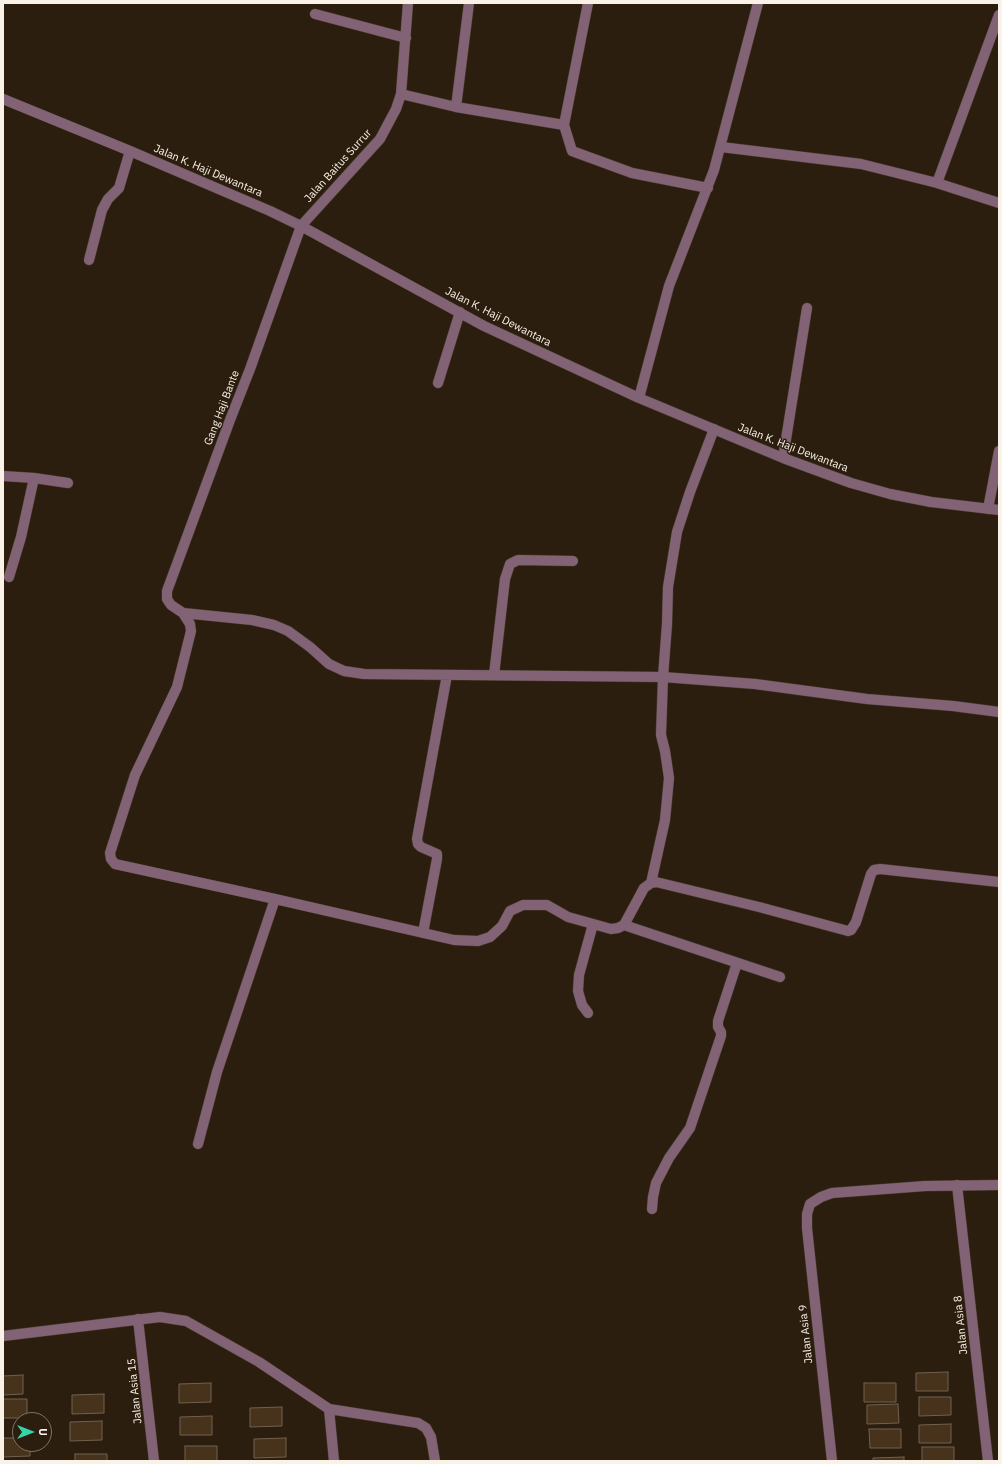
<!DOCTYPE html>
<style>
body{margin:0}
#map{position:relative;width:1002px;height:1464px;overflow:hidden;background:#2c1e0f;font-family:"IBM Plex Sans",sans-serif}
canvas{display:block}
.frame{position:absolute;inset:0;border:4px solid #faf1e7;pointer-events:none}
.north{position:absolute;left:12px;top:1412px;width:40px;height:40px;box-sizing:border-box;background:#2c1e0f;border:1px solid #7e7265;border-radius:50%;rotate:90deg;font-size:11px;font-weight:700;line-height:16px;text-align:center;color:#faf1e7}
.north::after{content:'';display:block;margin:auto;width:14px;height:18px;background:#36d4a7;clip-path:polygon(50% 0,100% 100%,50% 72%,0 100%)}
</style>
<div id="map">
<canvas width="1002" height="1464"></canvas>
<div class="frame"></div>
<div class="north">U</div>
</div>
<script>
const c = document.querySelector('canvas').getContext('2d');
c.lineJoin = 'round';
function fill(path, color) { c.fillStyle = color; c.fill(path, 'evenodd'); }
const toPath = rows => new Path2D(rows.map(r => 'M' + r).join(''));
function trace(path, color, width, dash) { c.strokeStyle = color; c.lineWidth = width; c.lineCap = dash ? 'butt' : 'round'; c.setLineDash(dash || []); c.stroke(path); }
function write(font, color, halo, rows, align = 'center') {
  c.font = font + ' "IBM Plex Sans",sans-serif'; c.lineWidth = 3; c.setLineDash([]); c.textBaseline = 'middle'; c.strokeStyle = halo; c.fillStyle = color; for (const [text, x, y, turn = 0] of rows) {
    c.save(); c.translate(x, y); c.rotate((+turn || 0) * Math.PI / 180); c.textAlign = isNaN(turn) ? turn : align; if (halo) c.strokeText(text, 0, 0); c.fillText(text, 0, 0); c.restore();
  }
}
const building = toPath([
 [948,1372,948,1391,916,1391,916,1373,948,1372],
 [23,1375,23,1394,3,1395,3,1376,23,1375],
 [211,1383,211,1402,179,1403,179,1384,211,1383],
 [864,1383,896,1383,896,1402,864,1402,864,1383],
 [104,1394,104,1413,72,1414,72,1395,104,1394],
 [919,1397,951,1397,951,1415,919,1416,919,1397],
 [3,1399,27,1399,27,1418,3,1418,3,1399],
 [898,1404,899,1423,867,1424,867,1405,898,1404],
 [282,1407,282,1426,250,1427,250,1408,282,1407],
 [212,1416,212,1435,180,1435,180,1417,212,1416],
 [102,1421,102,1440,70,1441,70,1422,102,1421],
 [951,1424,951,1443,919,1443,919,1425,951,1424],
 [869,1429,901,1429,901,1448,870,1448,869,1429],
 [3,1438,20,1438,20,1444,30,1444,30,1456,3,1457,3,1438],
 [286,1438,286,1457,254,1458,254,1439,286,1438],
 [185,1446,217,1446,217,1461,185,1461,185,1446],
 [922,1447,954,1447,954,1461,922,1461,922,1447],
 [75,1454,107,1454,107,1461,75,1461,75,1454],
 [904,1457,904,1461,873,1461,873,1458,904,1457]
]);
fill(building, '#47321b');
trace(building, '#706150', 1);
const street = toPath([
 [408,3,401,94,396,109,380,139,301,226,250,369,230,420,167,591,167,599,171,605,183,613,190,624,191,631,177,687,135,775,110,853,111,859,115,864,275,899,454,940,478,941,490,937,502,926,510,911,523,905,547,905,568,917,611,929,618,928,624,925,644,888,651,883,656,882,759,907,848,931,851,930,856,922,871,874,874,870,880,869,999,882],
 [588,3,564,125,572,151,632,173,708,188],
 [315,14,406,38],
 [401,94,456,107,564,125],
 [3,99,130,151,270,211,301,226,484,326,639,398,783,458,851,483,890,494,931,502,999,510],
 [456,107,469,3],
 [721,147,861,164,937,183,999,203],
 [937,183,999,15],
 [89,260,102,210,108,199,119,188,130,151],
 [438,383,460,312],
 [639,398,669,286,714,170,758,3],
 [714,429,690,492,677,532,668,587,667,624,663,677,755,684,867,699,953,706,999,712],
 [783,458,807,308],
 [3,476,34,478,68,483],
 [988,509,999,451],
 [9,577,21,537,34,478],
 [183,613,252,620,274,625,288,631,310,647,329,664,344,671,364,674,663,677,661,735,665,751,669,778,665,820,651,883],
 [494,675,505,579,510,564,518,560,573,561],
 [624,925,780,977],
 [423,933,437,859,437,854,421,847,418,844,417,839,447,675],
 [588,1013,582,1005,578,991,579,975,593,924],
 [198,1144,217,1072,275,899],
 [957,1185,988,1461],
 [652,1209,653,1197,656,1183,669,1158,690,1128,721,1036,721,1032,718,1027,718,1021,737,963],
 [138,1319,154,1461],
 [3,1336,160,1317,186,1321,259,1362,329,1409,418,1423,426,1428,431,1437,435,1461],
 [329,1409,334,1461],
 [832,1461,807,1228,807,1214,810,1204,821,1197,832,1193,925,1186,999,1185]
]);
trace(street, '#493c2d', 11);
trace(street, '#826275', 10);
write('11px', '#faf1e7', '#2c1e0f', [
 ["Jalan Baitus Surrur",338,166,-48],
 ["Jalan K. Haji Dewantara",208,171,23],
 ["Jalan K. Haji Dewantara",498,317,27],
 ["Gang Haji Bante",222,408,-69],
 ["Jalan K. Haji Dewantara",793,448,21],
 ["Jalan Asia 8",961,1325,-96],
 ["Jalan Asia 9",806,1334,-96],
 ["Jalan Asia 15",135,1391,-96]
]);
</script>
